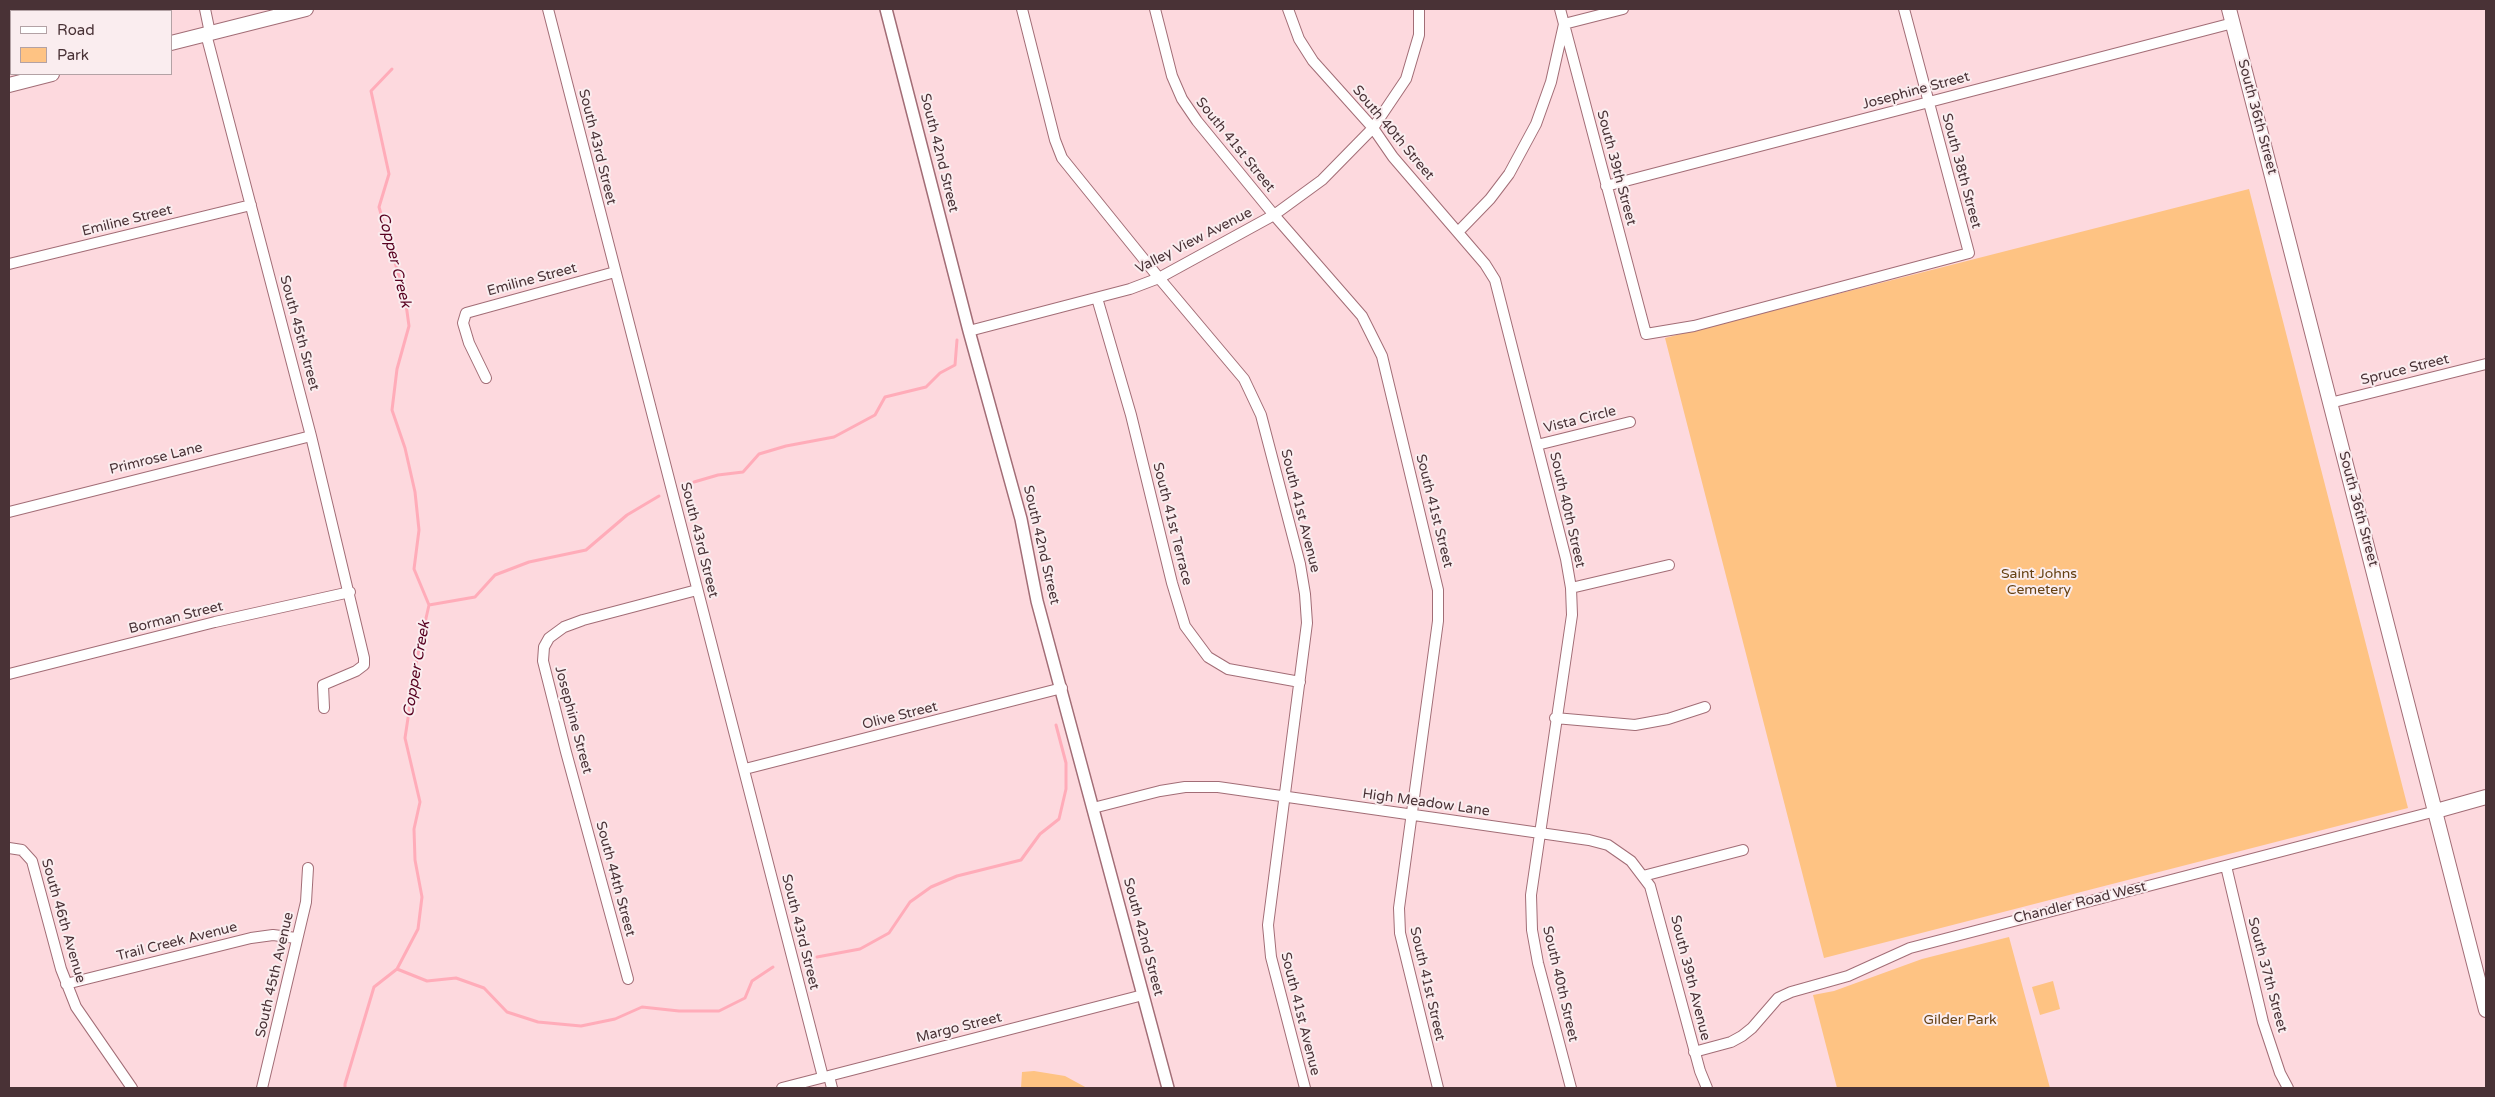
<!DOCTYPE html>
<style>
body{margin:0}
#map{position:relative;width:2495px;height:1097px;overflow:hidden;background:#fdd9de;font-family:"Varela Round",sans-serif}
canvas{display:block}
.frame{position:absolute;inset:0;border:10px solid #493236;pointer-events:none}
.legend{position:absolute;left:10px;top:10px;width:162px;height:65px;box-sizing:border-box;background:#faedef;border:1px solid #b3a2a5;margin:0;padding:6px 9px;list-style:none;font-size:15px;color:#493236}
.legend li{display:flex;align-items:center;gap:10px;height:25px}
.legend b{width:25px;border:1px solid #b3a2a5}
</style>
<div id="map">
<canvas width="2495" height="1097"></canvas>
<div class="frame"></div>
<ul class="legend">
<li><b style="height:6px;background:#fff"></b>Road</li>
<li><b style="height:14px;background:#fec383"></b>Park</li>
</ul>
</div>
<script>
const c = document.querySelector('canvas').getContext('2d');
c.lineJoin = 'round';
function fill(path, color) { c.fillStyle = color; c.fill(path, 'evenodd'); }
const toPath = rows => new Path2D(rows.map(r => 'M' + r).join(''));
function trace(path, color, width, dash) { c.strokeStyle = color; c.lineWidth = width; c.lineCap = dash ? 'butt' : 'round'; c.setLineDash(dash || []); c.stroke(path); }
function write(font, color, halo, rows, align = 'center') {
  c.font = font + ' "Varela Round",sans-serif'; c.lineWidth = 4; c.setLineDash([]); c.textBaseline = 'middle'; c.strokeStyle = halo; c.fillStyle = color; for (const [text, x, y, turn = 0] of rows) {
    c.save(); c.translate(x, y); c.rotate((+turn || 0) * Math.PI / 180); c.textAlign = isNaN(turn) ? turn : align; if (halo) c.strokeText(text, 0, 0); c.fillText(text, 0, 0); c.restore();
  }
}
fill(toPath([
 [2249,189,2408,808,1824,958,1665,338],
 [2009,937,2050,1088,1837,1088,1813,995,1834,991,1922,959],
 [2053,981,2060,1009,2040,1015,2032,987],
 [1034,1071,1065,1076,1087,1088,1021,1088,1022,1072]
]), '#fec383');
trace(toPath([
 [694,482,718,475,743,472,759,454,786,446,834,437,875,415,885,397,926,387,940,373,955,365,957,340],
 [429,605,475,597,495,575,529,562,586,550,627,515,659,496],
 [817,957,860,949,889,933,910,902,931,887,957,876,1021,860,1040,834,1059,819,1066,789,1066,763,1056,725],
 [397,969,427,981,456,978,484,988,507,1012,538,1022,581,1026,615,1019,642,1007,679,1011,719,1011,745,998,752,981,773,967],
 [345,1088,345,1084,374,987,397,969,418,929,422,897,415,860,414,829,420,802,405,738,417,658,429,605,414,569,419,530,415,492,405,448,392,410,397,369,409,326,405,297,379,207,389,174,371,91,392,69]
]), '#ffacb9', 3);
const minor = toPath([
 [205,9,210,33],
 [548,9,823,1077],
 [1022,9,1055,140,1062,158,1159,278,1244,379,1261,415,1300,564,1305,594,1307,623,1268,925,1271,957,1305,1088],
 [1155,9,1172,76,1182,99,1197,121,1274,215,1362,316,1382,356,1438,590,1438,621,1399,908,1400,933,1438,1088],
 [1288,9,1299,39,1313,61,1373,128,1393,157,1485,264,1495,280,1566,559,1571,588,1572,615,1531,895,1532,930,1538,963,1571,1088],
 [1560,9,1646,334,1694,326,1969,253,1904,9],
 [206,34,311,436,364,658,364,665,356,671,323,685,324,708],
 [1606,186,2233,23],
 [1459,231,1490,199,1509,174,1536,124,1551,82,1564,24,1623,9],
 [9,264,251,205],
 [1097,298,1131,415,1172,583,1185,626,1208,657,1228,669,1300,682],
 [969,331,1130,289,1159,278,1274,215,1322,180,1373,128,1406,79,1419,35,1419,9],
 [486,378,469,343,463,323,466,313,615,272],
 [2330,403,2486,364],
 [1537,445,1630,422],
 [9,512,311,436],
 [1571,588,1669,565],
 [9,674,215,622,350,592],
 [1555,718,1635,725,1668,719,1705,707],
 [745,769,1062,688],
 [1093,808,1160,791,1185,787,1218,787,1589,840,1608,845,1631,861,1650,886,1700,1071,1707,1088],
 [9,848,22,850,32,861,61,969,76,1007,132,1088],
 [2226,866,2263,1022,2280,1073,2288,1088],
 [1643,876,1743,850],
 [628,979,566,752,543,661,544,647,549,638,564,627,583,620,697,590],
 [66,984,251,938,273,935,296,938],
 [1694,1052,1731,1042,1742,1036,1752,1028,1778,998,1791,992,1848,976,1910,948,2436,811],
 [829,1076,832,1088],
 [262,1088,306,902,308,868],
 [782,1088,1143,995]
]);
const tertiary = toPath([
 [886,9,969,331,1021,519,1037,601,1168,1088]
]);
const secondary = toPath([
 [2229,9,2486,1010],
 [171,43,306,9],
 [9,85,52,74],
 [2436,811,2486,797]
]);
trace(minor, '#a26d76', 12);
trace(tertiary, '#a26d76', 14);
trace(secondary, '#a26d76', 16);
trace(minor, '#fff', 10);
trace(tertiary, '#fff', 11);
trace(secondary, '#fff', 14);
write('14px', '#493236', '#faedef', [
 ["Josephine Street",1916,91,-15],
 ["South 36th Street",2257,117,75],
 ["South 40th Street",1393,133,50],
 ["South 41st Street",1235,145,51],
 ["South 43rd Street",597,147,76],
 ["South 42nd Street",939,153,76],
 ["South 39th Street",1616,168,75],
 ["South 38th Street",1961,171,75],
 ["Emiline Street",127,221,-14],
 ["Valley View Avenue",1194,241,-27],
 ["Emiline Street",532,280,-15],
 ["South 45th Street",299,333,75],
 ["Spruce Street",2405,370,-14],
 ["Vista Circle",1580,420,-14],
 ["Primrose Lane",156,459,-14],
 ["South 36th Street",2358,509,75],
 ["South 40th Street",1567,510,77],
 ["South 41st Avenue",1300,511,76],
 ["South 41st Street",1434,511,76],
 ["South 41st Terrace",1172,524,76],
 ["South 43rd Street",699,540,76],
 ["South 42nd Street",1041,545,77],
 ["Borman Street",176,618,-14],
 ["Olive Street",900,716,-14],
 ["Josephine Street",573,720,75],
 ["High Meadow Lane",1426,803,8],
 ["South 44th Street",615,879,75],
 ["Chandler Road West",2080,903,-14],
 ["South 46th Avenue",63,921,74],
 ["South 43rd Street",800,932,76],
 ["South 42nd Street",1143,937,75],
 ["Trail Creek Avenue",177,942,-14],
 ["South 45th Avenue",275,975,-77],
 ["South 37th Street",2267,975,75],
 ["South 39th Avenue",1690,978,76],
 ["South 41st Street",1427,984,77],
 ["South 40th Street",1560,984,77],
 ["South 41st Avenue",1300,1014,76],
 ["Margo Street",959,1028,-14]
]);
write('14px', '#654113', '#faedef', [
 ["Saint Johns",2039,574],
 ["Cemetery",2039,590],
 ["Gilder Park",1960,1020]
]);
write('italic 15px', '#580221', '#faedef', [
 ["Copper Creek",394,260,76],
 ["Copper Creek",417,669,-80]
]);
</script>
